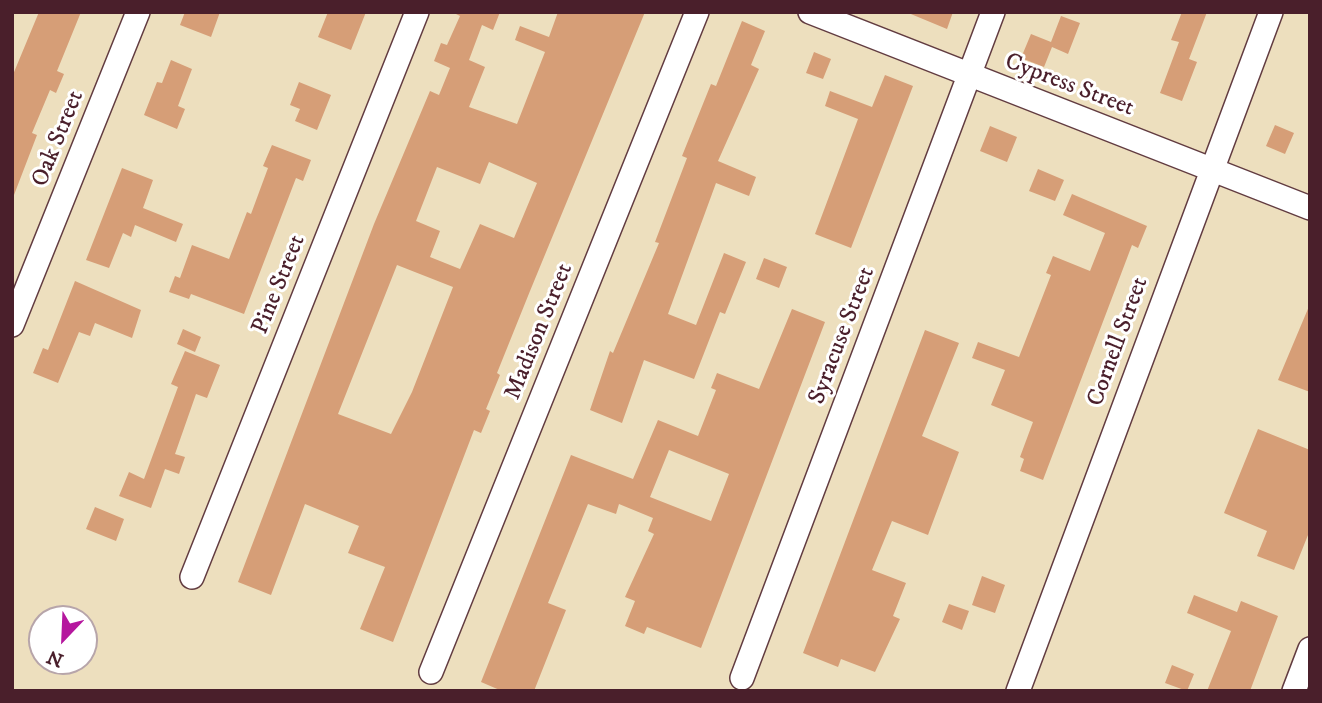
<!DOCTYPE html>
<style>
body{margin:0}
#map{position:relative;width:1322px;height:703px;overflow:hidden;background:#eddfbe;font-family:"IM FELL DW Pica",serif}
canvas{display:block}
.frame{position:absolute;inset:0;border:14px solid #4a1f2b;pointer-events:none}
.north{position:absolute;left:28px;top:605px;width:70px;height:70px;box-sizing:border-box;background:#fff;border:2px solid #b7a5aa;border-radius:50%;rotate:203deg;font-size:19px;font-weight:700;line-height:28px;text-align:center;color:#4a1f2b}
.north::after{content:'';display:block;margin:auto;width:24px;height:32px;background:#b5179e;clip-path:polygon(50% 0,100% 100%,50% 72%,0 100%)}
</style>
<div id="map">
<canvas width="1322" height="703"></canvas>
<div class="frame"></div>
<div class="north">N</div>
</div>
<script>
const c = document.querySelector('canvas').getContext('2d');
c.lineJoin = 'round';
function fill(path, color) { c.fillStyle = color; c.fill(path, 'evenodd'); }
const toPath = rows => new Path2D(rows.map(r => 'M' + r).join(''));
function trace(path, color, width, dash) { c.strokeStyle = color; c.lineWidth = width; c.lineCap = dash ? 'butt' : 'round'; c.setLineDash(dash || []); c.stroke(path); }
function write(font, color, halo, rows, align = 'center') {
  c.font = font + ' "IM FELL DW Pica",serif'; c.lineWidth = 6; c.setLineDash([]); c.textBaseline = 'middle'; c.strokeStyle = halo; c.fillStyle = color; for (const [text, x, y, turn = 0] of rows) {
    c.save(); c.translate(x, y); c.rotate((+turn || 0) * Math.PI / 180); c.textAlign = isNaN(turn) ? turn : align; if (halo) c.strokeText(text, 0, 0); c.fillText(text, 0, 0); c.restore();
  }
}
fill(toPath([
 [39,12,81,12,57,71,64,74,56,93,50,90,32,133,37,135,14,195,12,77],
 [185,12,220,12,211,37,180,25],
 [328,12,366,12,351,50,318,37],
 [452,12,500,12,493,30,482,25,469,60,485,67,469,107,517,124,545,52,515,40,520,26,549,37,558,12,645,12,530,291,497,373,500,375,486,409,490,411,481,433,474,430,393,642,360,629,385,567,348,553,359,526,305,504,271,595,238,582,374,224,430,91,439,95,450,68,434,61,441,43,447,45,460,16],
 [489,162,537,183,514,238,480,224,460,269,430,257,440,231,416,221,437,167,480,184],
 [397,265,453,287,412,392,391,434,338,414],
 [906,12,953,12,947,29],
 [1182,12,1207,12,1189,59,1197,62,1182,101,1160,93,1179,42,1171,40],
 [1061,16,1080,23,1068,54,1052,47,1044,67,1021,58,1031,34,1051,42],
 [742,21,765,31,751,65,759,69,718,161,756,177,749,196,716,183,668,314,696,325,724,253,746,262,725,314,720,312,694,379,644,360,622,423,590,410,610,351,613,353,659,243,655,242,687,158,682,156,711,84,716,86],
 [814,52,831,59,823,79,806,73],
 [171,60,192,69,178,106,185,109,177,129,144,115,157,82,162,83],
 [885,75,913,86,851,248,815,234,858,119,825,106,830,91,872,107],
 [299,82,331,95,317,130,295,121,300,109,290,105],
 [1275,125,1294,133,1285,154,1266,146],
 [990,126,1017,137,1007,162,980,151],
 [272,145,311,160,303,181,296,178,244,314,191,294,189,299,169,292,175,276,180,278,192,245,229,259,247,212,251,214,268,168,263,166],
 [122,168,153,180,143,208,183,224,176,242,135,225,131,237,123,233,109,268,86,260],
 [1038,169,1064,180,1055,201,1029,191],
 [1072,194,1147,226,1138,248,1132,245,1043,480,1020,471,1024,459,1020,457,1033,422,991,405,1005,370,972,358,978,342,1019,357,1051,275,1046,273,1053,256,1090,271,1105,233,1063,215],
 [764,258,787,267,779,288,756,279],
 [75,281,141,310,132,338,95,323,90,336,79,332,58,383,33,373,43,348,48,350],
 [1310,304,1310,392,1278,380],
 [792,309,825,322,701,648,647,627,644,634,625,626,635,601,625,597,654,534,648,531,653,518,619,504,616,514,588,504,548,603,566,610,534,691,502,691,481,682,571,455,633,479,658,420,698,436,716,390,711,388,717,373,759,389],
 [669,450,729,474,711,521,650,497],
 [183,329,201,337,195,352,177,344],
 [925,330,959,343,922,436,959,452,928,535,892,521,872,570,906,583,893,616,900,619,875,672,841,659,838,667,803,653],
 [185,351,220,365,207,398,196,394,175,454,185,457,179,474,165,469,151,508,119,496,129,472,144,479,178,387,171,384],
 [1258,429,1310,450,1310,530,1294,570,1257,556,1267,531,1224,513],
 [95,507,124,519,116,541,86,529],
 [982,576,1005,585,995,613,972,605],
 [1194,595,1237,612,1241,601,1278,616,1250,691,1207,691,1231,631,1187,613],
 [949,604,969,611,962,630,942,622],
 [1172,665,1194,674,1187,691,1165,683]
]), '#d69e77');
const minor = toPath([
 [810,12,1310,208],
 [12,325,138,12],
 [192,577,417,12],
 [431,672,697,12],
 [742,678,993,12],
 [1018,691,1271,12],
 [1294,691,1310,649]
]);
trace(minor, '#623c41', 26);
trace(minor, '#fff', 23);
write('24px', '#4a1f2b', '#fff', [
 ["Cypress Street",1069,86,21],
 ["Oak Street",59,139,-68],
 ["Pine Street",280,285,-68],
 ["Madison Street",540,332,-68],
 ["Syracuse Street",843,336,-69],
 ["Cornell Street",1119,342,-70]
]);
</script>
